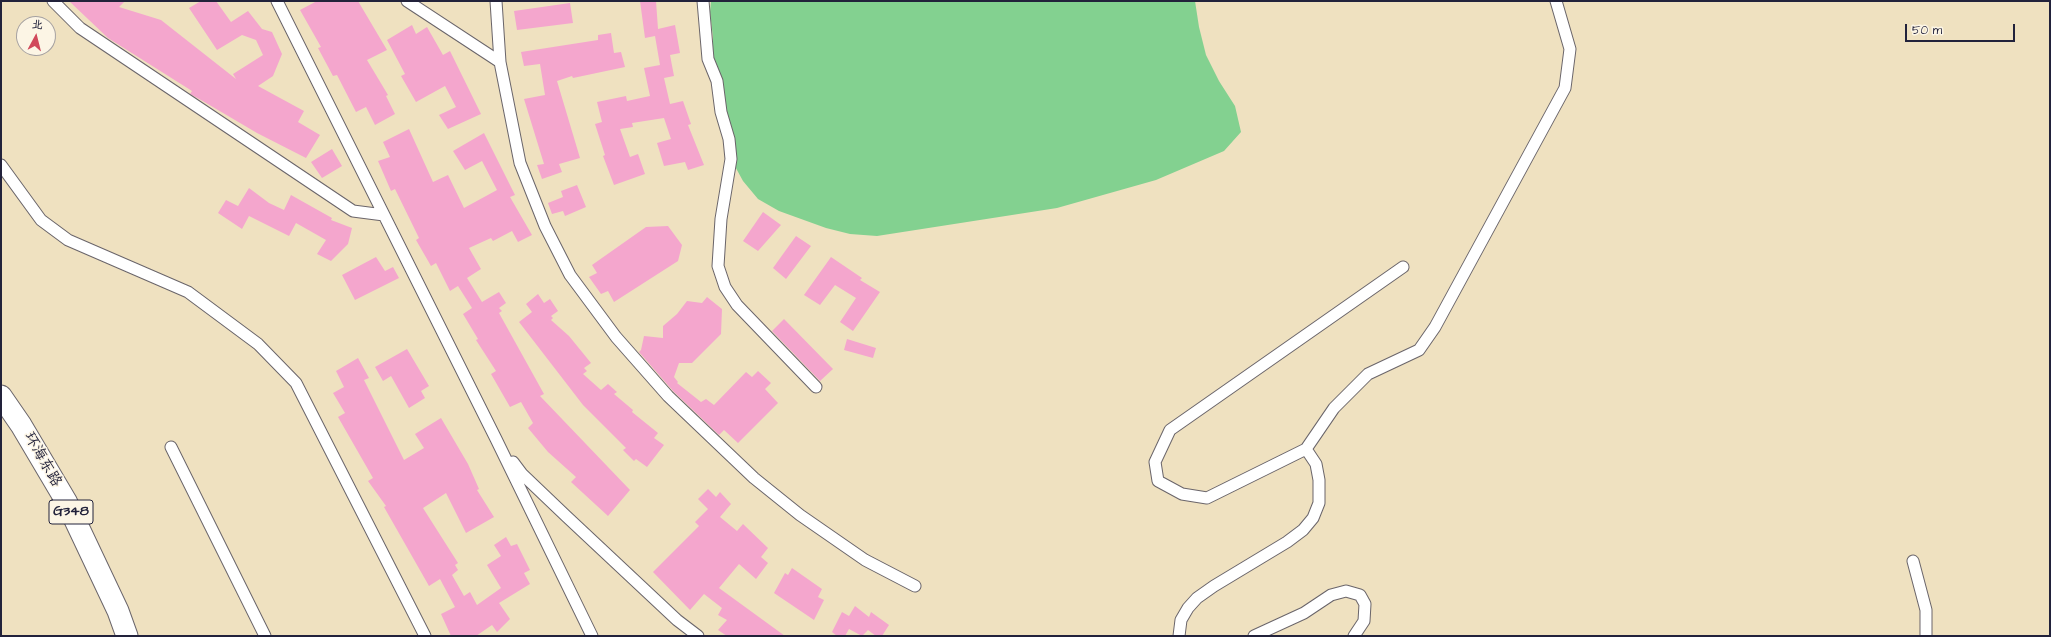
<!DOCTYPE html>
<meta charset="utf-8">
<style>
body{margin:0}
#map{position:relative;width:2051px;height:637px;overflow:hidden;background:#efe1c0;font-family:"Architects Daughter","LXGW WenKai TC",sans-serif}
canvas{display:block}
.frame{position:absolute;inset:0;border:2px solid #22223b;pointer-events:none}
.north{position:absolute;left:16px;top:16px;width:40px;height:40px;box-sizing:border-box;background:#fcf5e5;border:1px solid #a5a1a1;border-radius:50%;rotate:7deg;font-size:11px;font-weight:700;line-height:16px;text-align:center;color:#22223b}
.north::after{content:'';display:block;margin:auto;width:14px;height:18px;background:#d1495b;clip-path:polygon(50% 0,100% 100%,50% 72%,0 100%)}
.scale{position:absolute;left:1905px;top:24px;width:110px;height:18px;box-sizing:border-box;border:2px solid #22223b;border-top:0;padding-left:5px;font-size:12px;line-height:14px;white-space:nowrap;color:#22223b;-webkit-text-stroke:3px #fcf5e5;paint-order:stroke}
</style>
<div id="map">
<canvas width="2051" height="637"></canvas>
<div class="frame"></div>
<div class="north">北</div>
<div class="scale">50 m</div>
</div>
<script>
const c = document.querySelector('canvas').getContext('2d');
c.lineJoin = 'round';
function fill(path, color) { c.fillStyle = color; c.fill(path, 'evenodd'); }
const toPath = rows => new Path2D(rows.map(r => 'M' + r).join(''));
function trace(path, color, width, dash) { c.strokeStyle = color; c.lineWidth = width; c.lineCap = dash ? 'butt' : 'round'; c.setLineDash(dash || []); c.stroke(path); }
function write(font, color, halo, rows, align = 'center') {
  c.font = font + ' "Architects Daughter","LXGW WenKai TC",sans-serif'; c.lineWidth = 3; c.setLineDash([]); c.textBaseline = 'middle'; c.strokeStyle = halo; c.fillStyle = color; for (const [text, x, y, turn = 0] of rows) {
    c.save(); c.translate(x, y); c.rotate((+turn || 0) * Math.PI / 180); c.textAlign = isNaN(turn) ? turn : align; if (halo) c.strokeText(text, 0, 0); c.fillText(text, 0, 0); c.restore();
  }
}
fill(toPath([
 [711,1,1195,1,1199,27,1206,55,1219,81,1235,106,1241,132,1224,151,1156,180,1057,208,877,236,850,234,826,228,779,211,758,199,743,181,731,159,712,88,713,37,710,12]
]), '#83d190');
fill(toPath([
 [69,1,125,1,119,7,161,20,236,79,233,74,263,55,256,40,242,35,217,50,189,8,201,1,216,1,231,22,248,11,262,29,272,32,282,54,273,76,258,86,304,111,298,122,320,135,306,158,257,133,201,100,190,94,192,91,108,38],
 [317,1,358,1,387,50,367,60,388,95,386,96,395,114,375,125,366,107,356,112,337,75,333,76,318,48,321,47,300,10],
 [640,1,656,1,658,29,675,25,680,53,670,55,674,76,664,78,670,104,683,101,691,124,688,125,704,165,688,170,685,162,664,166,657,143,671,139,664,118,632,123,633,127,620,129,630,157,638,154,645,174,614,185,603,156,605,155,595,124,602,122,597,102,626,96,627,101,650,96,644,68,660,65,655,36,645,38],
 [570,3,573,23,517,30,514,11],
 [412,25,416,34,427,27,443,55,450,51,481,114,448,129,439,115,456,107,445,86,416,102,401,76,405,74,387,40],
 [611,33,614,53,621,52,625,67,573,78,572,76,557,81,580,158,559,164,562,172,542,179,537,165,544,164,524,99,545,95,540,64,524,66,521,52,598,40,598,35],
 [409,129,433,182,448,175,464,208,497,190,482,161,465,170,453,151,484,133,515,195,510,197,532,235,518,242,512,231,493,241,491,238,469,248,481,269,467,278,482,302,499,292,506,303,499,308,502,311,499,313,544,394,540,396,630,490,608,516,571,482,576,477,548,452,528,428,533,423,521,402,510,407,491,374,496,371,476,340,478,339,463,314,472,308,458,286,450,291,436,263,431,266,416,240,419,238,395,189,391,191,378,161,390,157,383,142],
 [332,149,342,166,322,178,311,162],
 [577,185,586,207,565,216,563,211,552,214,548,203,563,197,561,191],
 [249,188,269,203,284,210,291,195,332,218,331,220,352,228,348,244,331,261,317,254,326,240,296,223,289,236,249,216,242,229,218,213,226,200,238,206],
 [763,212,781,225,758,251,743,241],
 [668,226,682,245,678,261,614,302,608,291,601,294,589,277,597,273,592,265,646,227],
 [796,236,811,246,786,279,773,268],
 [376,257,385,271,393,267,399,278,355,300,342,275],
 [831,257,862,278,860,280,880,292,853,331,840,322,856,298,835,285,820,305,804,295],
 [538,294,544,303,550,299,558,311,551,316,553,318,551,320,569,336,591,363,584,368,587,371,583,374,601,390,608,384,617,392,614,394,633,410,632,412,658,433,654,438,664,445,647,467,636,459,634,461,623,450,626,448,583,405,519,322,532,312,526,304],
 [707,297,722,309,721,334,692,363,679,363,674,377,678,382,677,383,701,402,706,399,714,405,746,372,752,377,758,371,771,383,765,389,778,403,738,443,724,430,719,435,673,391,639,352,641,350,644,336,663,338,663,326,677,314,687,301,702,303],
 [784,319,833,369,820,381,772,331],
 [847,339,876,348,873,358,844,350],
 [407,349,429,386,421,391,425,398,409,408,391,376,383,381,375,367],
 [358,358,369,378,364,380,404,460,424,448,415,434,441,418,468,464,479,489,477,490,494,517,466,533,446,493,423,508,458,563,455,565,458,570,452,575,464,596,470,592,477,605,501,588,487,565,501,556,494,545,506,537,511,546,517,544,530,570,524,573,530,584,499,603,510,619,497,632,492,625,476,636,451,636,441,614,455,607,440,579,429,586,384,507,386,506,368,481,373,478,338,417,345,413,333,393,344,387,336,371],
 [708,489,716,497,720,492,731,504,720,517,737,531,743,524,768,548,761,557,768,563,756,579,739,564,719,588,785,636,727,636,718,630,727,620,718,615,722,608,704,594,690,610,653,572,699,526,695,522,708,509,698,499],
 [792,568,822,589,818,597,824,600,814,620,774,593,785,573,788,575],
 [855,606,869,617,871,612,889,625,882,636,876,636,868,630,862,636,849,629,845,636,837,636,832,632,842,612,849,616]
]), '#f4a6cd');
const street = toPath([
 [53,1,80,28,353,211,384,215],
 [277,1,496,439,592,636],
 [407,1,500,62],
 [496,1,500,62,520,163,545,226,570,275,616,337,668,396,754,478,800,515,865,560,915,586],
 [703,1,708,59,717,81,721,112,729,139,731,159,721,219,718,266,725,287,737,305,816,387],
 [1,165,41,220,68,240,188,292,258,344,296,383,425,636],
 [1403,267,1170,430,1155,462,1158,481,1182,494,1207,498,1306,449,1334,408,1368,374,1419,350,1435,327,1565,88,1570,49,1556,1],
 [171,447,265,636],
 [513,462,522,474,566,516,677,620,698,636],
 [1913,561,1926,610,1926,636],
 [1179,636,1181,620,1188,608,1197,598,1214,586,1287,542,1303,530,1313,518,1319,503,1319,480,1316,464,1306,449],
 [1254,636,1304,613,1331,595,1346,591,1360,595,1365,604,1364,621,1354,636]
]);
const highway = toPath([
 [1,396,21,425,66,501,118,611,127,636]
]);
trace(street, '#6a656a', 13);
trace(highway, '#6a656a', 23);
trace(street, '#fff', 11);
trace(highway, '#fff', 21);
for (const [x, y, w] of [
 [71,512,44]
]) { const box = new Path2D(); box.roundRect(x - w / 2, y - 12, w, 24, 3); c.fillStyle = '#fcf5e5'; c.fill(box); trace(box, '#22223b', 1); }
write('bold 14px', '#22223b', null, [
 ["G348",71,512]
]);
write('15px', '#22223b', '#fcf5e5', [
 ["环海东路",42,460,60]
]);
</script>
